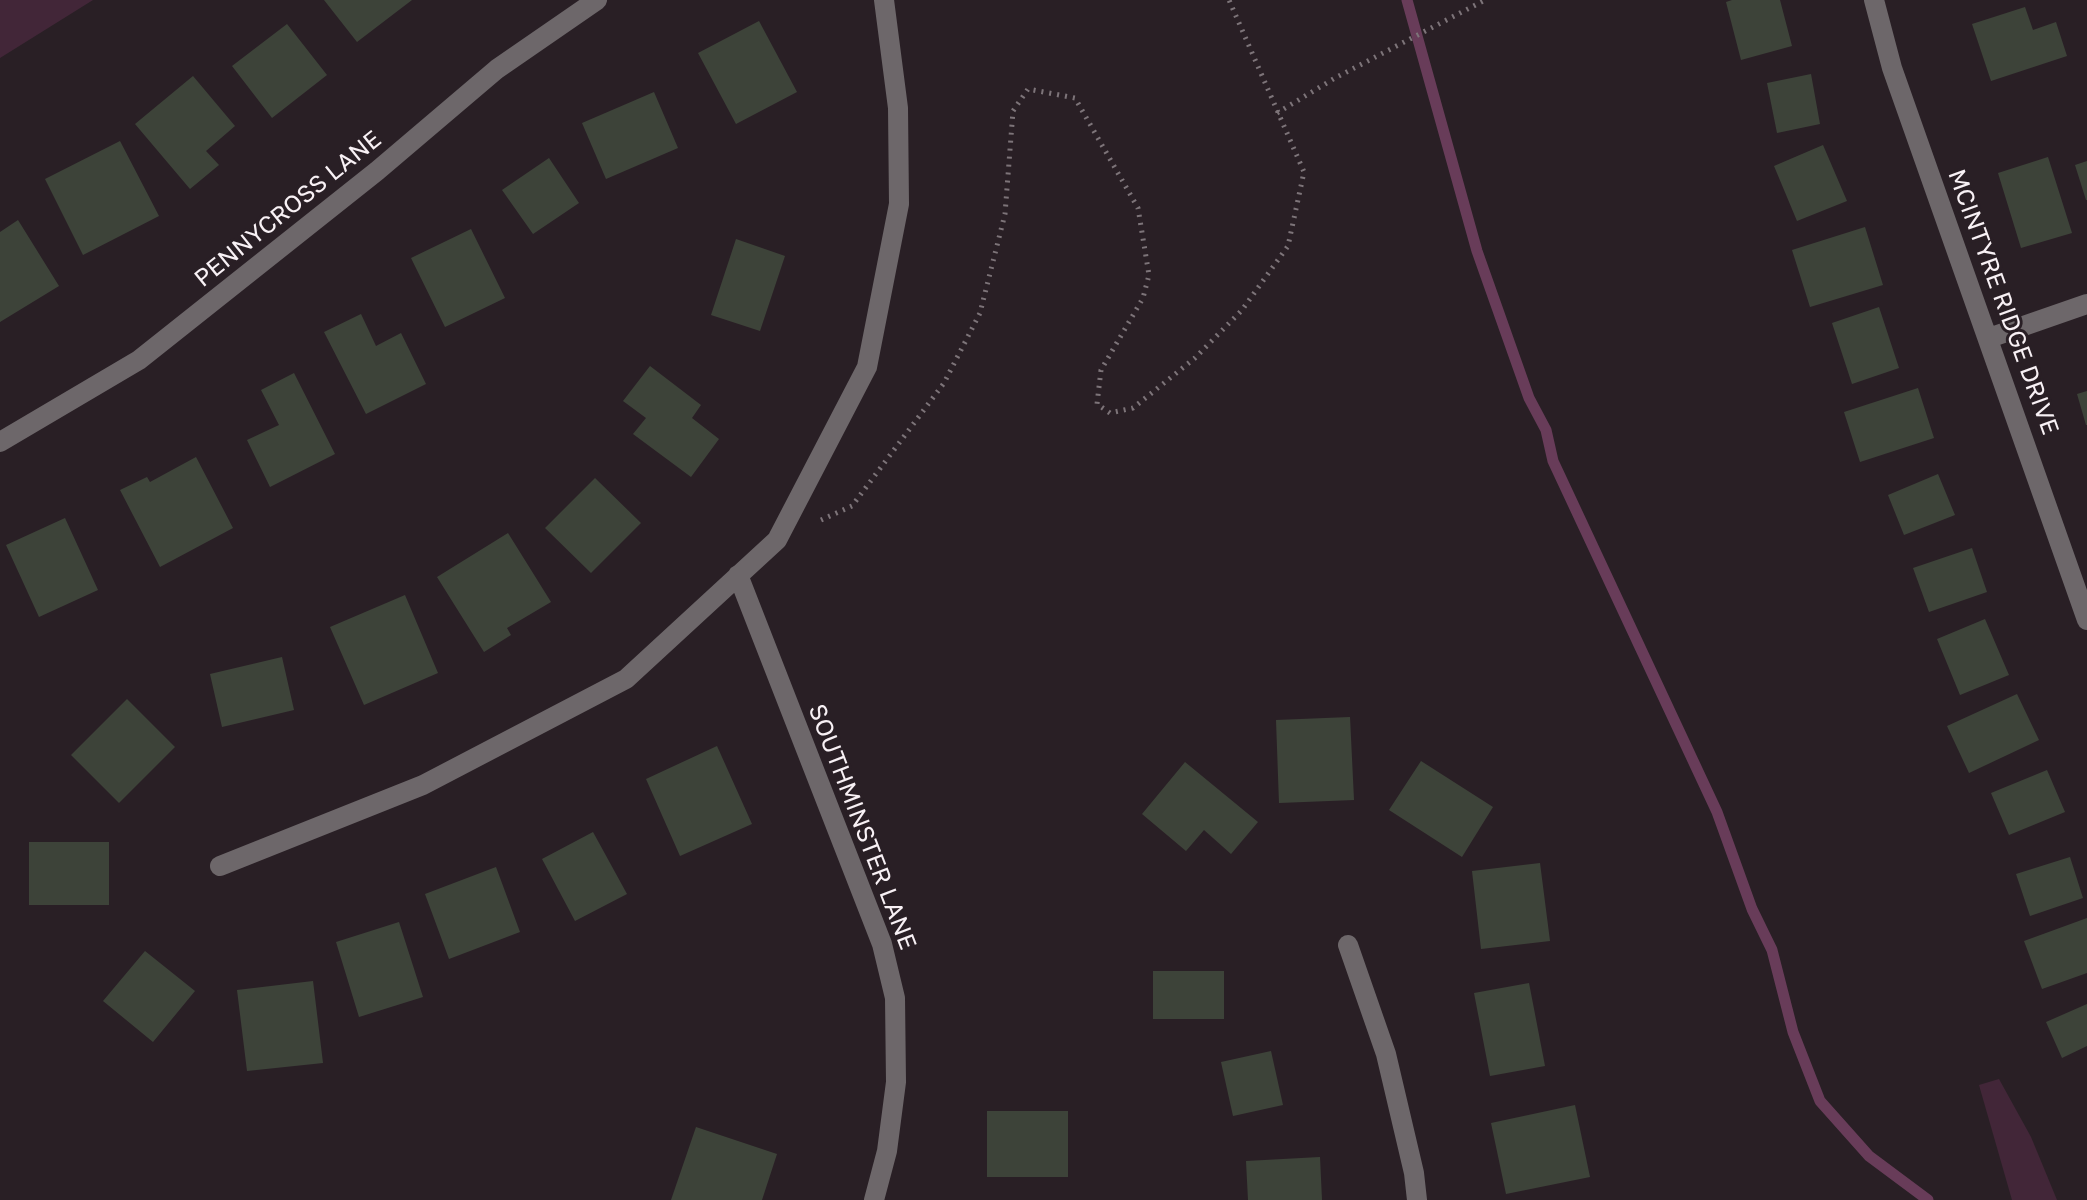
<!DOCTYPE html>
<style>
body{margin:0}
canvas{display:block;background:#291f25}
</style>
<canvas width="2087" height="1200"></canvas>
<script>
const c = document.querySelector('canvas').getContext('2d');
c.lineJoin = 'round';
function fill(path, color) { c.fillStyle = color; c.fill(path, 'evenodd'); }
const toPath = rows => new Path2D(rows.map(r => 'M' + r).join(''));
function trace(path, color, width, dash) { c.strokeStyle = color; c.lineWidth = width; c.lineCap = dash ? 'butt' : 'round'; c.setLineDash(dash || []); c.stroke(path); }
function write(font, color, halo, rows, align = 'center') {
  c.font = font + ' "Golos Text",sans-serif'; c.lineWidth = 6; c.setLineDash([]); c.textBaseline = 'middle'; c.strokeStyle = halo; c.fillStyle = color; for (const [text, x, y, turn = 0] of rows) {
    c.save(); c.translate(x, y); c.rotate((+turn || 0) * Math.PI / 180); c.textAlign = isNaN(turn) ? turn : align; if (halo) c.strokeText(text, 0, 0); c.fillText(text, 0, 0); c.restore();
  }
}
fill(toPath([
 [0,0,93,0,0,58],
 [1999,1079,2031,1137,2057,1200,2012,1200,1979,1085]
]), '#422638');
trace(toPath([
 [1407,0,1477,251,1529,398,1546,430,1553,461,1717,812,1752,909,1772,950,1793,1032,1820,1101,1869,1156,1928,1200]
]), '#683c59', 11);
fill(toPath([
 [324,0,412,0,357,42],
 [1732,0,1780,0,1792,46,1741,60,1726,2],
 [2025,7,2033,30,2056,22,2067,56,1991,81,1972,24],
 [759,21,797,92,736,124,698,53],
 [287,24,327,75,272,118,232,66],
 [1811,74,1820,124,1777,133,1767,83],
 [193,76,235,126,206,151,219,165,190,189,135,124],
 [654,92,678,148,606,179,582,123],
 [120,141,159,216,83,255,45,179],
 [1823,145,1847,201,1797,221,1774,166],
 [2048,157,2072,233,2021,248,1998,173],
 [549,158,579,203,533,234,502,190],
 [2087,161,2087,200,2086,200,2075,165],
 [18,220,59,286,0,322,0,232],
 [1865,227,1883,285,1810,307,1792,250],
 [471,229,505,298,445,327,411,258],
 [736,239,785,256,760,331,711,315],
 [1879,307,1899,368,1852,384,1832,323],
 [361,314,376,346,401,333,426,384,366,414,324,332],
 [650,366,701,405,692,418,719,439,691,477,633,434,646,418,623,401],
 [294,373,335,454,270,487,247,440,279,425,261,390],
 [1918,388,1934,438,1860,462,1844,412],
 [2087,391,2087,425,2086,425,2077,394],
 [196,457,233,528,160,567,120,490,147,477,150,482],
 [1938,474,1955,515,1904,535,1888,495],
 [595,478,641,523,591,573,545,528],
 [65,518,98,590,39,617,6,545],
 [508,533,551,602,507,628,511,635,484,652,437,577],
 [1972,548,1987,592,1929,612,1913,568],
 [405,595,438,673,364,705,330,627],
 [1985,619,2009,675,1960,695,1937,639],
 [282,657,294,710,222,727,210,674],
 [2017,694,2039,740,1969,773,1947,726],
 [127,699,175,747,119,803,71,755],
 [1350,717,1354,800,1279,803,1276,720],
 [717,746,752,824,680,856,646,779],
 [1421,761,1493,807,1462,857,1389,810],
 [1185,762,1258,822,1231,854,1204,830,1186,851,1142,814],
 [2047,770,2065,812,2009,835,1991,793],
 [593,832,627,894,575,921,542,859],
 [29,842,109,842,109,905,29,905],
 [2070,857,2083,898,2030,916,2016,874],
 [1540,863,1550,941,1481,949,1472,871],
 [496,867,520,932,449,959,425,894],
 [2087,918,2087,973,2042,989,2024,941],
 [399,922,423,997,359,1017,336,942],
 [145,951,195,991,153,1042,103,1001],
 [1153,971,1224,971,1224,1019,1153,1019],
 [313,981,323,1063,247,1071,237,990],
 [1529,983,1545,1066,1490,1076,1474,993],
 [2087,1004,2087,1046,2062,1058,2046,1022],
 [1271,1051,1283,1105,1233,1116,1221,1062],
 [1575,1105,1590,1177,1506,1194,1491,1123],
 [987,1111,1068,1111,1068,1177,987,1177],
 [696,1127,777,1154,762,1200,671,1200],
 [1320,1157,1322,1200,1248,1200,1246,1161]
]), '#3d4339');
trace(toPath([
 [1277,113,1335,78,1485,0],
 [821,520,852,506,944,383,980,313,1005,214,1013,111,1028,89,1075,98,1138,208,1149,275,1143,298,1101,370,1097,404,1110,413,1133,408,1195,358,1242,310,1288,246,1304,172,1229,0]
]), '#7d7479', 5, [2, 6]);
trace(toPath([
 [1874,0,1892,68,2087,620],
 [1989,338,2087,304],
 [0,442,139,360,377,171,497,69,597,0],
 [738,575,882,944,895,998,896,1082,887,1151,874,1200],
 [220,866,423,785,626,679,777,540,867,367,899,204,898,108,884,0],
 [1348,945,1386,1054,1414,1173,1417,1200]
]), '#6d676a', 20);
write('24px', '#f8f1f5', '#291f25', [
 ["PENNYCROSS LANE",288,209,-39],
 ["MCINTYRE RIDGE DRIVE",2003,302,70],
 ["SOUTHMINSTER LANE",862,827,69]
]);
</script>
